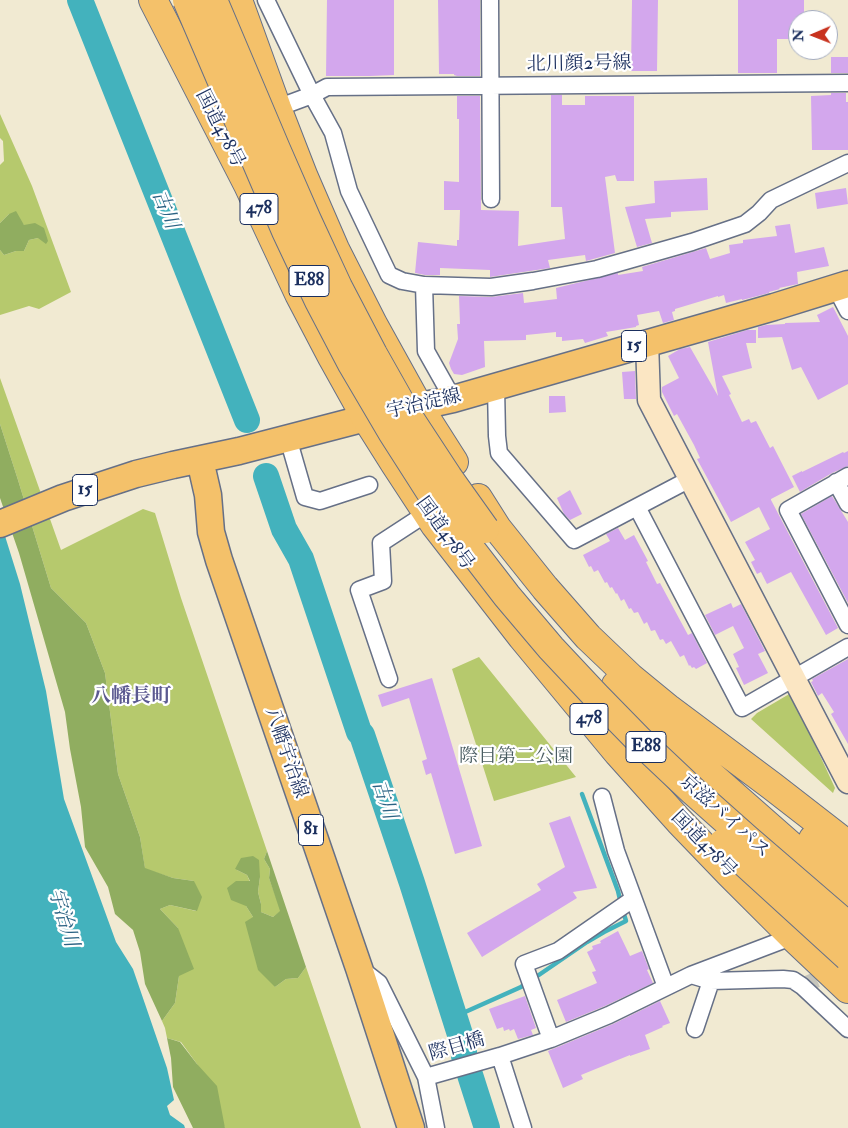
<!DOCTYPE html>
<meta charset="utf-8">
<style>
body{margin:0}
#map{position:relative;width:848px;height:1128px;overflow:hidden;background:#f1ead2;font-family:"IM FELL Double Pica",serif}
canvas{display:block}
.north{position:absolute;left:788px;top:10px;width:50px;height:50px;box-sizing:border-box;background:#fff;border:1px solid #a4acbf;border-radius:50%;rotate:269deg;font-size:14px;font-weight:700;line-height:20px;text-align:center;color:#1b2f5e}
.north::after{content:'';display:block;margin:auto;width:18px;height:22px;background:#c8321e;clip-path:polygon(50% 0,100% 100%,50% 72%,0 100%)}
</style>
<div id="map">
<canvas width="848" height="1128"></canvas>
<div class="north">N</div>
</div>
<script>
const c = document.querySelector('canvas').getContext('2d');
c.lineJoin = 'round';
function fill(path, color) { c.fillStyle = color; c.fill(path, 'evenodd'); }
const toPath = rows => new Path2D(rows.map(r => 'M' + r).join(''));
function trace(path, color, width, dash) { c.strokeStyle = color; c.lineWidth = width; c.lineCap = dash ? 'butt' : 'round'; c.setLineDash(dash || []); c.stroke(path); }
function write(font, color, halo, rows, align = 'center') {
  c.font = font + ' "IM FELL Double Pica","Noto Serif JP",serif'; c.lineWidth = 4.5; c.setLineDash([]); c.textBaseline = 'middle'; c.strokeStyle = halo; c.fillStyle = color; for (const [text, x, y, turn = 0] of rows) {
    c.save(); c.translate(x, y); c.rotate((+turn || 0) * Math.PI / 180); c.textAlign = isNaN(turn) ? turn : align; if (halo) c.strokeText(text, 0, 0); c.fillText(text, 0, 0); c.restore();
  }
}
fill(toPath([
 [0,114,32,186,71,292,39,309,29,306,0,315,0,250,4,255,16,251,24,251,29,240,38,238,24,225,9,214,0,223,0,165,4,161,3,141,0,138],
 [0,378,61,550,143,509,155,513,181,598,267,851,264,859,270,869,269,878,281,911,273,917,261,912,261,904,258,892,260,877,235,869,247,875,250,882,246,906,253,917,275,987,286,979,298,978,306,967,361,1128,225,1128,197,1064,181,1042,167,1038,165,1028,162,1021,175,1003,179,976,178,928,160,909,170,905,196,911,194,881,173,878,145,869,140,837,118,774,105,673,86,623,51,588,18,480,0,424],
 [479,657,576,777,494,801,452,669],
 [791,693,835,788,833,793,751,719,757,713]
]), '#b6c96d');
fill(toPath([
 [16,211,24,225,35,223,44,228,48,241,46,244,38,238,29,240,24,251,16,251,4,255,0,250,0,223,9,214],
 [0,424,18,480,51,588,86,623,105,673,118,774,140,837,145,868,173,878,194,881,202,897,197,911,170,905,160,909,178,928,194,969,179,976,175,1003,162,1021,145,984,140,952,133,930,115,914,108,887,85,847,81,807,70,749,65,712,19,553,0,498],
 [267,851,306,967,298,978,286,979,275,987,258,970,245,922,253,917,246,906,231,900,227,888,236,881,250,881,247,875,235,869,241,858,253,856,259,860,260,877,258,892,261,904,261,912,273,917,280,911,269,878,270,869,264,859],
 [167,1038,180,1042,197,1064,217,1086,225,1128,193,1128,173,1087,171,1058]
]), '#90ad60');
fill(toPath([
 [0,520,20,584,46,691,64,799,116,942,133,969,167,1068,174,1100,167,1106,170,1115,184,1125,185,1128,0,1128]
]), '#43b2bd');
trace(toPath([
 [582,794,618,891,621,904],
 [533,979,587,942,604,932,626,921,623,911],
 [454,1017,521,987,526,983]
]), '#43b2bd', 4.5);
trace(toPath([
 [80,0,247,420],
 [266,476,284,529,301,559,359,732,362,735,412,883,464,1047,464,1056,487,1128]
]), '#43b2bd', 26);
fill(toPath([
 [327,0,394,0,394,75,370,76,326,76],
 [438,0,480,0,480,76,457,76,454,75,454,74,439,74],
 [632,0,658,0,657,71,631,71],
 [738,0,804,0,804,20,798,20,798,39,777,39,777,73,738,73],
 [831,57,848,57,848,73,831,73],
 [831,93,846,93,846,102,848,102,848,150,812,150,811,96,831,95],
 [551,95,562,95,562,105,585,105,585,96,634,96,634,181,617,181,615,175,605,177,615,253,586,261,585,255,548,260,550,268,490,277,490,270,440,268,440,275,425,275,415,273,418,242,457,246,457,240,459,240,460,210,444,210,444,181,459,182,459,119,457,119,457,96,480,96,481,210,519,211,518,246,565,239,562,207,551,207],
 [707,178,708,210,671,212,671,217,645,219,652,243,637,247,625,207,655,203,654,181],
 [846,188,848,204,817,209,815,193],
 [790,224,795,253,824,247,829,266,797,272,798,284,779,288,780,289,769,292,769,293,750,298,742,300,742,299,726,303,724,295,718,297,718,296,675,309,675,311,672,312,674,320,663,323,659,311,637,315,639,325,636,326,636,327,606,332,608,336,585,343,583,339,562,341,562,337,556,337,556,332,526,335,526,340,484,341,485,367,462,375,454,374,451,369,449,363,458,339,457,324,460,324,459,296,491,297,523,293,524,303,557,299,556,288,618,273,618,275,643,271,642,267,706,248,710,259,730,253,729,245,743,243,743,240,777,236,775,226],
 [833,307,848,336,848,384,818,400,801,367,792,370,782,337,758,338,758,327,766,325,785,324,785,323,820,322,817,315],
 [747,330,756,330,756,343,746,343,752,368,722,376,731,394,729,395,742,422,749,419,751,423,756,421,770,448,773,446,794,487,771,499,771,500,838,628,826,635,791,572,767,584,761,572,757,574,751,562,755,560,745,542,770,529,759,507,731,522,697,459,700,458,694,445,677,414,674,416,662,392,662,387,679,378,668,356,680,349,690,347,718,396,708,342],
 [635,371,636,399,624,399,622,372],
 [549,396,565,396,566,412,549,413],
 [848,451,848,466,832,473,800,492,792,476,802,471,802,472,843,452,844,453],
 [570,490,582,514,570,520,564,514,557,498],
 [832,496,848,522,848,603,801,514],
 [618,528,625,540,634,535,648,561,646,562,657,584,660,583,688,635,692,633,707,663,696,669,694,667,692,668,690,665,689,666,684,655,680,657,671,641,666,644,663,639,660,640,655,630,651,631,647,622,644,624,638,612,634,613,631,608,629,609,624,599,621,601,617,593,616,594,612,587,610,588,607,582,605,583,598,570,594,572,591,566,589,567,583,555,610,541,606,534],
 [731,603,733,608,741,604,765,651,758,654,768,673,744,685,736,668,739,667,733,654,744,648,733,626,715,635,705,615],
 [848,659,848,744,831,714,834,712,822,693,818,696,811,682,813,681,812,679],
 [432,678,482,846,455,854,431,773,426,775,422,761,427,759,409,698,382,707,378,695],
 [570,816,597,888,573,892,577,898,482,957,467,933,541,890,537,884,565,867,549,823],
 [618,931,630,956,642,951,649,969,647,970,653,983,605,1006,566,1022,557,1000,597,983,592,972,596,971,587,952,593,949,592,946,601,943,600,941],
 [525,996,536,1028,531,1030,533,1035,518,1039,514,1029,510,1031,509,1029,504,1031,503,1027,497,1029,489,1009],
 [660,1001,670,1023,662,1026,663,1027,645,1035,650,1049,630,1056,630,1055,581,1075,583,1079,563,1088,548,1051,613,1024]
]), '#d3a7ed');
trace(toPath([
 [802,986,838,970]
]), '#c6c5bb', 16, [16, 8]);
const street = toPath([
 [266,0,312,95,333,133,349,191,389,275,402,281,424,285,491,287,533,281,597,269,692,242,745,224,759,213,771,200,848,163],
 [490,0,491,199],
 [277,108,312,95,327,87,848,83],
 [424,285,426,351,453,399],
 [836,288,848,311],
 [496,387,497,436,499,453,574,540,690,479],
 [288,438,305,497,320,501,369,485],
 [848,476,788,510,848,625],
 [836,482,848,504],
 [637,507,742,708,848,647],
 [389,679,359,590,383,581,381,543,427,513],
 [602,797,616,851,666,987],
 [361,969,379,983,426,1077,436,1128],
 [691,975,711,981,783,979,793,980,802,986,848,1029],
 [695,1029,711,981],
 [551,1039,524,964,558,951,633,899],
 [500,1056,523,1128],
 [426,1077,500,1056,551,1039,609,1015,691,975,799,934]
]);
const secondary = toPath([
 [647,342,649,400,848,782]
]);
const primary = toPath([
 [200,460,208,495,211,532,219,560,359,968,411,1128],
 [0,524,63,498,136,474,173,465,239,451,366,418,453,399,774,307,848,284]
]);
const highway = toPath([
 [153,0,248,185,299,294,332,357,366,418,395,464,435,525,522,637,618,753,679,821,730,874,793,937,848,989],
 [238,0,277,108,303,175,335,249,373,324,419,407,454,462],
 [478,498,497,528,545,588,588,637,630,677,669,709,772,786,848,845],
 [616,685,655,724,705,770,848,896],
 [813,839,848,869]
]);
trace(street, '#667087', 19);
trace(secondary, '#667087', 25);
trace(primary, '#667087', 29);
trace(highway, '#667087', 30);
trace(street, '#fff', 16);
trace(secondary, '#fbe6c3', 22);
trace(primary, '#f4c16a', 26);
trace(highway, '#f4c16a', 28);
const highwayBridge = toPath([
 [187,0,286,231,319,301,352,364,392,432,431,493,467,544,507,596,551,648,596,696,640,741,693,791,747,839,848,926],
 [213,0,276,149,307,220,338,287,373,354,408,416,448,477,485,529],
 [723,843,848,957]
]);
trace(highwayBridge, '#667087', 30, []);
trace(highwayBridge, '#f4c16a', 28);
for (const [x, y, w] of [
 [259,209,38],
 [309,281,40],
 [634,346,25],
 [85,490,25],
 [589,719,38],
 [646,747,40],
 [311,830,25]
]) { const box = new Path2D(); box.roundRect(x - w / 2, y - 15.5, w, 31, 4); c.fillStyle = '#fff'; c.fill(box); trace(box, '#1b2f5e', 1); }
write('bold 18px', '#1b2f5e', null, [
 ["478",259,209],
 ["E88",309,281],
 ["15",634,346],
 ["15",85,490],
 ["478",589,719],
 ["E88",646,747],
 ["81",311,830]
]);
write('19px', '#1b2f5e', '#fff', [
 ["北川顔2号線",579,65,-1],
 ["国道478号",219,129,63],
 ["宇治淀線",424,405,-13],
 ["国道478号",444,534,54],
 ["八幡宇治線",285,753,71],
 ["京滋バイパス",724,817,42],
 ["国道478号",703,845,46],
 ["際目橋",457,1048,-16]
]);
write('19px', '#4a5d62', '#fff', [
 ["際目第二公園",516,758]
]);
write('italic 20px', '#2b6384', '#fff', [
 ["古川",164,210,68],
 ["古川",383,800,72],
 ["宇治川",62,918,73]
]);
write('bold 20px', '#5b5990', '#fff', [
 ["八幡長町",131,698]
]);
</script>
